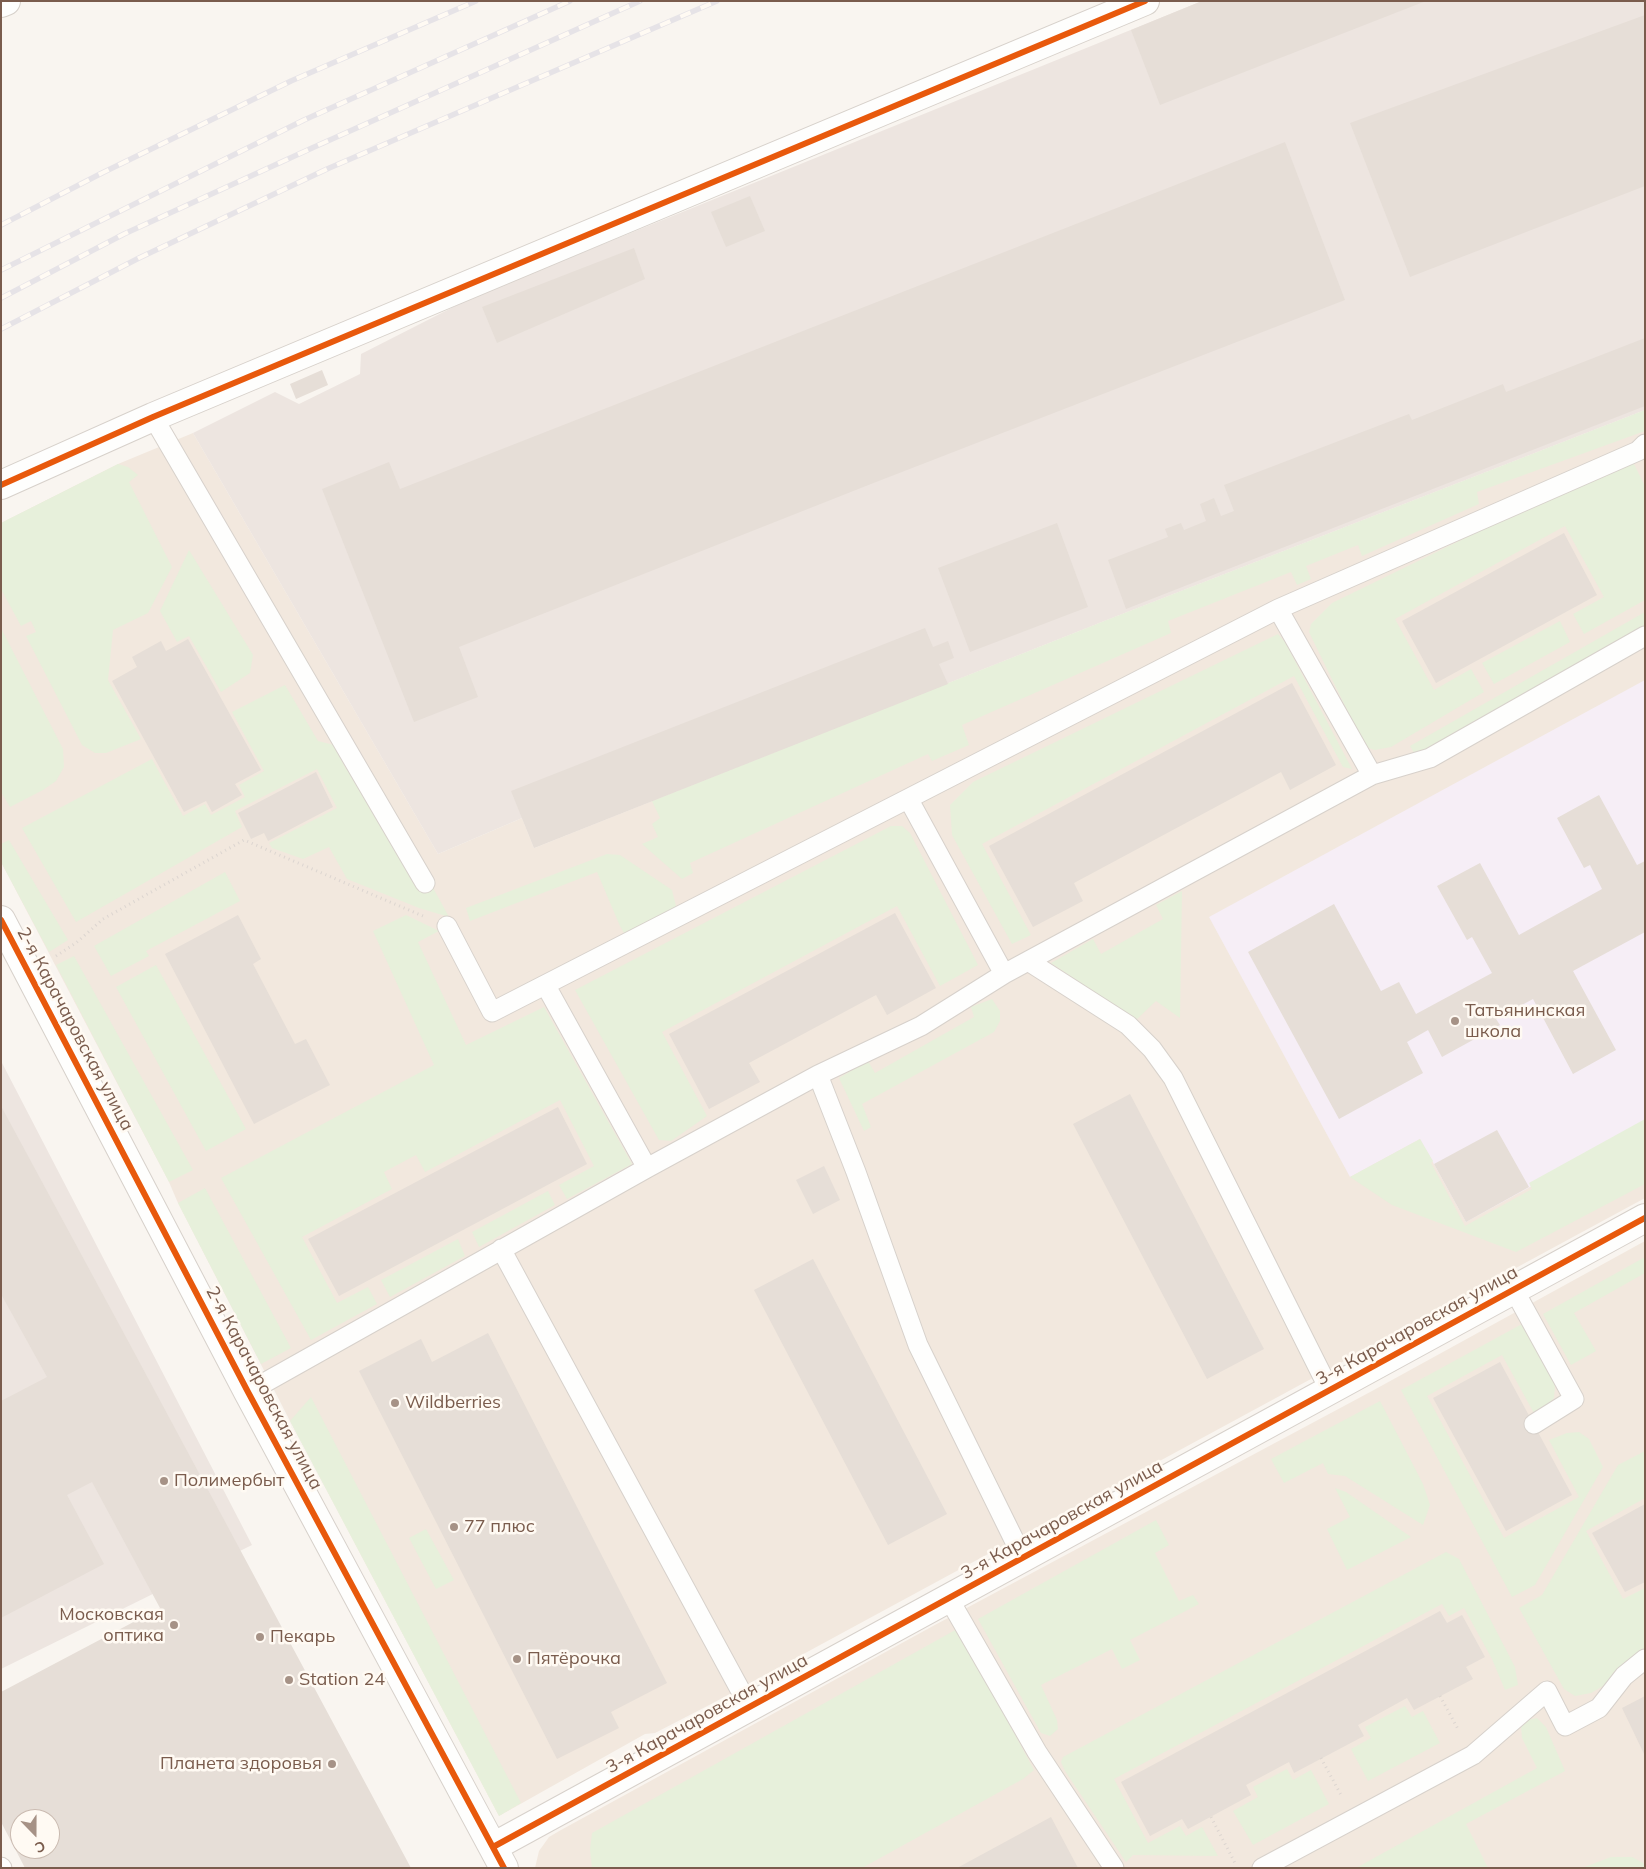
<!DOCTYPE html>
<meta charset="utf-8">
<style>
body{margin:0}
#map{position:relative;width:1646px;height:1869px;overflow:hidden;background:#f9f5f0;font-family:Mulish,sans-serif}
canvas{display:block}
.frame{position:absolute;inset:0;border:2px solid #7a5c4d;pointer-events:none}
.north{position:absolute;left:10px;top:1809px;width:50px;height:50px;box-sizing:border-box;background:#fffaf3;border:1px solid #cabbb1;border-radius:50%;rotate:158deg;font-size:14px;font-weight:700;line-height:20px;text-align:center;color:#7a5c4d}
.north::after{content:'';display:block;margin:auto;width:18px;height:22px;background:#a69286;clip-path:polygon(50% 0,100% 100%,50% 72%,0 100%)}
</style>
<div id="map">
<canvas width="1646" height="1869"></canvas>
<div class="frame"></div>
<div class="north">С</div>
</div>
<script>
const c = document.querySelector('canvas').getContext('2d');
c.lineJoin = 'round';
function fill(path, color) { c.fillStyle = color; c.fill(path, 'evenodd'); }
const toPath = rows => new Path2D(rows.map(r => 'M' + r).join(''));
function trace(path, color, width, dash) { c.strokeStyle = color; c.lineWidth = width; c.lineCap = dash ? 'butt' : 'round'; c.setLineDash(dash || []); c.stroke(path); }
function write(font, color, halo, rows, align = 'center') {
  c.font = font + ' Mulish,sans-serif'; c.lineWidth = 5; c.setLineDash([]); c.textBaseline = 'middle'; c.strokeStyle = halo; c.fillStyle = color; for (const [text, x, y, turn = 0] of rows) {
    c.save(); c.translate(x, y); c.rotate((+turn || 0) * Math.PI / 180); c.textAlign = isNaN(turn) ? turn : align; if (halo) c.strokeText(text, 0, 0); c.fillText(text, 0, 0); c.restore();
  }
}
fill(toPath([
 [1645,410,1645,1198,713,1703,655,1733,645,1734,499,1816,290,1421,178,1203,169,1182,1,862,1,523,118,464,193,433,438,854,522,818,534,848,1112,618],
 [1645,1241,1645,1868,535,1868,539,1851,549,1837,561,1830,933,1626,1372,1391]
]), '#f2e8de');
fill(toPath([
 [1202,1,1645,1,1645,410,1112,618,534,848,522,818,438,854,193,433,275,392,299,404,360,374,361,354,473,297],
 [1,1061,252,1545,1,1669]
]), '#ede5e0');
fill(toPath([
 [1645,680,1645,1124,1466,1222,1420,1139,1350,1177,1209,917]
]), '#f6eef6');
fill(toPath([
 [1645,410,1645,431,1477,492,1479,504,1362,556,1358,545,1306,566,1311,579,1297,585,1291,572,1168,621,1171,633,962,725,969,745,932,761,928,754,690,863,693,873,682,879,642,844,658,837,652,824,660,818,652,801,1112,618],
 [1633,462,1645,486,1645,600,1584,634,1573,614,1604,597,1565,526,1395,619,1434,690,1471,669,1484,692,1391,747,1375,750,1365,747,1309,632,1311,624,1332,603,1615,465],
 [118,464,128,467,138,475,129,482,172,567,148,613,113,630,108,680,141,739,106,753,95,753,82,745,26,636,36,632,31,621,21,626,1,589,1,523],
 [189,550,253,655,250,673,221,692,189,636,177,642,160,611],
 [1645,612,1645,625,1416,756,1410,746],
 [1560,621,1570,642,1494,684,1482,663],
 [1,628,63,749,64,767,56,781,43,790,10,807,1,792],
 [1278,634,1285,642,1352,769,1343,767,1294,676,982,844,1031,935,1012,944,952,835,950,805,973,782],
 [285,685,318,741,334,745,346,769,379,789,449,917,419,908,347,879,329,847,303,859,272,848,269,843,337,808,317,769,235,811,242,827,76,922,22,828,152,759,183,816,205,804,211,815,245,797,239,785,264,771,232,712],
 [891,826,902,826,910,833,978,965,940,986,897,906,662,1032,707,1116,671,1141,659,1140,575,990],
 [9,840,68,940,49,952,1,862,1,844],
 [607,854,620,855,672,890,677,910,634,934,624,933,620,926,597,872,470,921,466,908],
 [225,872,240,901,146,951,149,956,111,976,94,946],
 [1182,891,1180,1018,1156,1001,1136,1020,1051,963,1093,939,1101,954,1163,919,1156,905],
 [406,915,439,931,418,942,466,1045,544,1007,632,1164,567,1199,559,1185,594,1166,560,1100,425,1172,416,1155,384,1172,392,1189,302,1237,337,1303,368,1287,377,1304,311,1340,221,1178,434,1065,373,931],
 [74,956,193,1170,169,1182,56,965],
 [156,965,246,1129,206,1151,116,987],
 [992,999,1000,1011,1000,1021,994,1032,862,1104,871,1127,864,1131,839,1078,868,1061,875,1073,974,1017,971,1007],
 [1645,1119,1645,1184,1516,1252,1392,1205,1350,1177,1420,1139,1433,1161,1431,1163,1465,1226,1532,1189,1529,1183],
 [205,1188,291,1348,261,1364,178,1203],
 [548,1191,555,1205,479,1247,472,1232],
 [458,1239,465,1256,390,1297,381,1280],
 [1645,1257,1645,1273,1574,1313,1596,1351,1571,1365,1543,1314],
 [1522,1324,1553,1379,1555,1387,1554,1398,1546,1407,1535,1415,1502,1355,1427,1396,1504,1538,1579,1497,1549,1440,1567,1433,1579,1432,1589,1439,1603,1467,1535,1585,1512,1597,1401,1390],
 [311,1397,521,1803,499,1816,290,1421],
 [1380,1401,1423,1484,1430,1505,1423,1525,1345,1476,1328,1474,1323,1463,1284,1483,1271,1459],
 [1645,1451,1645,1498,1586,1531,1623,1599,1645,1588,1645,1647,1603,1686,1591,1693,1575,1696,1564,1689,1519,1608,1542,1595,1618,1465],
 [1335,1488,1346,1492,1411,1537,1347,1570,1327,1529,1350,1517],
 [1156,1520,1169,1545,1155,1553,1179,1601,1193,1595,1199,1604,1130,1640,1140,1660,1122,1669,1112,1649,1041,1685,1057,1720,1058,1729,1050,1736,1041,1733,978,1619],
 [426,1529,454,1580,436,1589,409,1538],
 [1446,1552,1459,1559,1515,1667,1518,1685,1505,1690,1492,1659,1464,1608,1449,1616,1442,1604,1114,1779,1148,1843,1180,1826,1186,1836,1202,1827,1218,1856,1133,1855,1126,1862,1065,1771,1061,1762,1063,1757],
 [957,1629,961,1634,1034,1770,1023,1779,862,1868,592,1868,590,1849,592,1833],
 [1405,1706,1412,1717,1423,1711,1440,1743,1368,1781,1351,1749,1371,1738,1365,1727],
 [1537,1718,1546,1727,1565,1771,1466,1824,1488,1868,1356,1868,1537,1768,1522,1738,1521,1727,1528,1720],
 [1287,1769,1293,1780,1311,1770,1329,1804,1253,1845,1233,1811,1258,1797,1253,1787],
 [1611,1857,1632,1857,1645,1864,1645,1868,1582,1868]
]), '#e7f0db');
fill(toPath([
 [1202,1,1426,1,1160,105,1131,30],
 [1645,15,1645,186,1410,277,1350,123],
 [1285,142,1345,300,871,484,459,647,478,697,414,722,322,489,389,462,400,489],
 [750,196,765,231,726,247,711,212],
 [634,248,645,279,497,343,482,307],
 [1645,338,1645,406,1126,609,1108,560,1168,537,1165,529,1181,523,1184,530,1206,521,1200,504,1214,498,1221,516,1234,511,1224,485,1409,414,1412,420,1503,384,1506,392],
 [322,370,328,385,296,399,290,384],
 [1057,523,1088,607,970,652,938,568],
 [1564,533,1597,595,1436,683,1402,621],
 [925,628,933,647,948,641,954,658,939,664,948,684,534,848,511,791],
 [188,639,261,770,235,784,242,795,212,812,206,801,184,812,112,681,137,667,132,657,161,641,166,651],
 [1292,683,1336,765,1290,790,1281,772,1074,883,1083,901,1033,927,989,846],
 [316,772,333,807,268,841,264,833,251,839,238,813],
 [1599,795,1637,865,1645,861,1645,932,1573,971,1616,1050,1573,1074,1533,999,1496,1019,1500,1025,1442,1057,1428,1030,1407,1042,1423,1073,1339,1119,1248,952,1334,904,1381,991,1399,982,1416,1014,1492,973,1472,937,1467,940,1437,886,1480,863,1519,935,1602,889,1590,865,1584,868,1557,818],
 [895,913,936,988,887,1015,876,995,749,1063,760,1082,709,1109,669,1034],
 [238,915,261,959,253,964,295,1044,306,1039,330,1085,254,1124,165,954],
 [1130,1094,1264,1349,1207,1379,1073,1124],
 [1,1106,127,1339,411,1868,25,1868,1,1822,1,1692,160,1608,92,1482,67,1495,104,1564,1,1618,1,1401,47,1377,1,1294],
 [20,1819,50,1819,50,1849,20,1849],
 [558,1107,587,1164,339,1296,308,1239],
 [1497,1130,1529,1187,1466,1222,1434,1164],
 [824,1166,840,1200,813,1214,796,1180],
 [813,1259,947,1514,888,1545,754,1290],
 [488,1333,667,1683,611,1712,619,1728,557,1759,359,1371,421,1339,432,1362],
 [1500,1362,1572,1495,1506,1531,1433,1398],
 [1645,1504,1645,1582,1625,1592,1592,1533],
 [1440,1611,1447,1623,1462,1615,1485,1657,1466,1667,1473,1679,1414,1710,1407,1698,1358,1725,1364,1736,1294,1773,1289,1762,1246,1785,1251,1795,1188,1829,1182,1819,1150,1836,1121,1782],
 [1645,1696,1645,1756,1622,1708],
 [1051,1817,1078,1868,957,1868]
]), '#e6ded7');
const service = toPath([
 [153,417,425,883],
 [1278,609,1638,451,1645,444],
 [909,800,1004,974],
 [447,926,492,1012,1278,609,1372,775],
 [1028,961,1128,1025,1152,1049,1173,1078,1330,1391],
 [546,986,647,1168],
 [818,1075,856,1172,918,1345,1023,1558],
 [501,1249,750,1708],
 [1514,1290,1574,1399,1534,1424],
 [248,1392,647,1168,818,1075,921,1026,1004,974,1372,775,1430,758,1645,636],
 [949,1599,1037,1752,1114,1868],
 [1,1867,2,1868],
 [1262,1868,1473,1755,1547,1691,1565,1726,1599,1708,1624,1676,1645,1659]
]);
const minor = toPath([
 [1,3,6,1],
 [1,485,153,417,1145,1],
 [1,920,248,1392,504,1868],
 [493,1847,1645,1218]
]);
trace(service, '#d7d1cb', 21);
trace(minor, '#d7d1cb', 30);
trace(toPath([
 [56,956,76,943,103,919,244,840,423,916],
 [1440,1696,1459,1731],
 [1321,1758,1341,1795],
 [1211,1817,1235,1863]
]), '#dcd5d0', 3, [1, 4]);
trace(service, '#fefefd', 19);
trace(minor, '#fefefd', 28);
const rail = toPath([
 [1,225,102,173,291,81,476,1],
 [1,270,304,120,570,1],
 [1,298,124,234,312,148,640,1],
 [1,329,139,258,327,169,717,1]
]);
trace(rail, '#e6e3e7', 5.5);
trace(rail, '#fffaf3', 4, [11]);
trace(toPath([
 [1,485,153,417,1145,1],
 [1,920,248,1392,504,1868],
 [493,1847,1645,1218]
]), '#e8590c', 6);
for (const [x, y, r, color] of [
 [1455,1021,5,"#a69286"],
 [395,1403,5,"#a69286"],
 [164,1481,5,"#a69286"],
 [454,1527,5,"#a69286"],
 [174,1625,5,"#a69286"],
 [260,1637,5,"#a69286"],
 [517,1659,5,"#a69286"],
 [289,1680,5,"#a69286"],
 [332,1764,5,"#a69286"]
]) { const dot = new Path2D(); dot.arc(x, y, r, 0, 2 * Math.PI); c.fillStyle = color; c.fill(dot); trace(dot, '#fffaf3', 2); }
write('18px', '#7a5c4d', '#fffaf3', [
 ["Татьянинская",1465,1011],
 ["школа",1465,1032],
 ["Wildberries",405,1403],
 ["Полимербыт",174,1481],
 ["77 плюс",464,1527],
 ["Московская",164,1615,"right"],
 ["оптика",164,1636,"right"],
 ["Пекарь",270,1637],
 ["Пятёрочка",527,1659],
 ["Station 24",299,1680],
 ["Планета здоровья",322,1764,"right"]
], 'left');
write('18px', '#7a5c4d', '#fffaf3', [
 ["2-я Карачаровская улица",75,1029,62],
 ["3-я Карачаровская улица",1417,1326,-29],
 ["2-я Карачаровская улица",264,1388,62],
 ["3-я Карачаровская улица",1062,1520,-29],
 ["3-я Карачаровская улица",707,1714,-29]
]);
</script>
